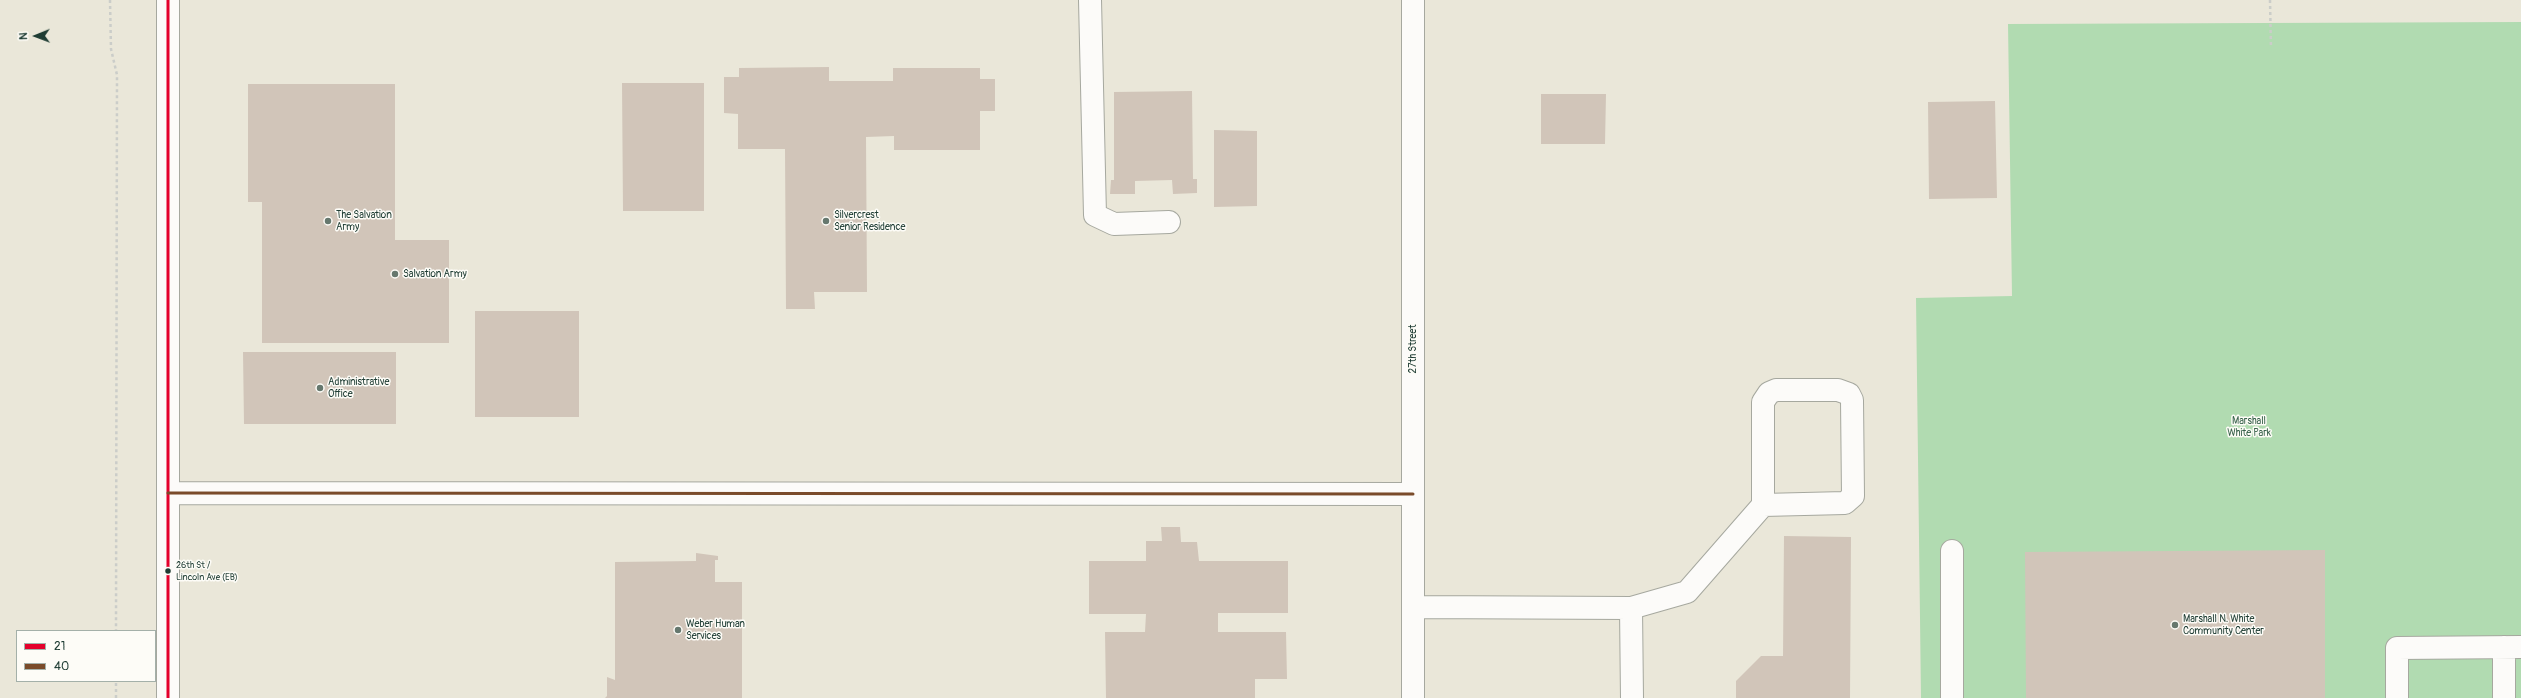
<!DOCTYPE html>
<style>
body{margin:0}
#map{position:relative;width:2521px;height:698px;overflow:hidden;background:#eae7d9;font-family:Pangolin,sans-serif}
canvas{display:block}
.legend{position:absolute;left:16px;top:630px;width:140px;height:52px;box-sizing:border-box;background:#fdfcf7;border:1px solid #a4b0a9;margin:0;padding:5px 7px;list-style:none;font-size:12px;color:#1f3d34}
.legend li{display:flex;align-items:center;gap:8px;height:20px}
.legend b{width:20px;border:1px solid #a4b0a9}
.north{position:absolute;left:16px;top:16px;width:40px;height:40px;-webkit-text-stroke:3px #fdfcf7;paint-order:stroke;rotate:269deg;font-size:11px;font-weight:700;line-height:16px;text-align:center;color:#1f3d34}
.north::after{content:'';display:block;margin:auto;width:14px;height:18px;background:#1f3d34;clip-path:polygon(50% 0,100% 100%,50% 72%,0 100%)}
</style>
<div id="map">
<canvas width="2521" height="698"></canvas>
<ul class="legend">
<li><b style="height:5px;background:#e4002b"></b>21</li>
<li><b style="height:5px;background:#7a4b2a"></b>40</li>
</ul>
<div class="north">N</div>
</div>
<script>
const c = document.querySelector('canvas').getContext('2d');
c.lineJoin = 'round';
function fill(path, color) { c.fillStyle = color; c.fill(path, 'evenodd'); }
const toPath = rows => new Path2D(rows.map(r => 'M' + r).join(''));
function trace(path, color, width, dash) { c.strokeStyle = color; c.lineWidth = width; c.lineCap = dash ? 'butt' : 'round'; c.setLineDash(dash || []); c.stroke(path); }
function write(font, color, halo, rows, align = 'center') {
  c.font = font + ' Pangolin,sans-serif'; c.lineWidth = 3; c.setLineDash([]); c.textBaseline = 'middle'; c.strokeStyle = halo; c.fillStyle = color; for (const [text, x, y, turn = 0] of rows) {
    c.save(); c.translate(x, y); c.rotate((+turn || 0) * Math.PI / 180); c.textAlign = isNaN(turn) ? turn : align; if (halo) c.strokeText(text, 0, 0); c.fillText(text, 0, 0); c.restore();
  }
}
fill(toPath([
 [2521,22,2521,698,1921,698,1916,298,2012,296,2008,24]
]), '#b1dbb1');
fill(toPath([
 [829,67,829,81,893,81,893,68,980,68,980,79,995,79,995,111,980,111,980,150,894,150,894,136,866,137,867,292,814,292,815,309,786,309,785,149,738,149,738,114,724,113,724,77,739,77,739,68],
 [622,83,704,83,704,211,623,211],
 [248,84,395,84,395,240,449,240,449,343,262,343,262,202,248,202],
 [1192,91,1193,179,1197,179,1197,193,1173,194,1172,180,1135,181,1135,194,1110,194,1111,180,1114,180,1114,92],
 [1541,94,1606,94,1605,144,1541,144],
 [1995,101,1997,198,1929,199,1928,102],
 [1214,130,1257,131,1257,206,1214,207],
 [475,311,579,311,579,417,475,417],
 [243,352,396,352,396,424,244,424],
 [1161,527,1180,527,1181,542,1197,542,1199,561,1288,561,1288,613,1218,613,1218,632,1286,632,1287,679,1255,679,1255,698,1106,698,1105,632,1145,632,1146,614,1089,614,1089,561,1146,561,1146,541,1162,541],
 [1784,536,1851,537,1850,698,1736,698,1736,681,1761,656,1783,656],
 [2325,550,2325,698,2026,698,2025,552],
 [696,553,718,556,718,560,715,560,715,582,742,582,742,698,605,698,607,696,607,677,615,680,615,562,696,561]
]), '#d1c5b9');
const minor = toPath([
 [168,0,168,698],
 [1090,0,1095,215,1114,224,1169,222],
 [168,493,1413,494],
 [1413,607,1631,608,1632,698],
 [1631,608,1687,592,1763,505,1763,402,1769,393,1776,390,1838,390,1849,394,1852,400,1853,496,1845,503,1763,505],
 [2504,647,2504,698],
 [1413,698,1413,0],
 [1952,698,1952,551],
 [2397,698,2397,648,2521,647]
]);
trace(minor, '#a6a89f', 24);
trace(toPath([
 [110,0,111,49,117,75,116,631],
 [2270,0,2271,48],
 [116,698,116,681]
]), '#cbcdc9', 2.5, [3, 3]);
trace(minor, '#fcfbf9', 22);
trace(toPath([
 [168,0,168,698]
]), '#e4002b', 3);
trace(toPath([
 [168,493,1413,494]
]), '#7a4b2a', 3);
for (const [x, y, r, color] of [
 [328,221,4,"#66786e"],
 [826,221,4,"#66786e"],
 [395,274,4,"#66786e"],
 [320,388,4,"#66786e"],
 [168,571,3.5,"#1f3d34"],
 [2175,625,4,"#66786e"],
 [678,630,4,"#66786e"]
]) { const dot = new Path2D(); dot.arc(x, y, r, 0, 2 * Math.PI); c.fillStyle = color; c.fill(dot); trace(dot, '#fdfcf7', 1.5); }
write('9px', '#1f3d34', '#fdfcf7', [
 ["26th St /",176,566],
 ["Lincoln Ave (EB)",176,578]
], 'left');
write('10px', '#1f3d34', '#fdfcf7', [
 ["The Salvation",336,215],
 ["Army",336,227],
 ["Silvercrest",834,215],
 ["Senior Residence",834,227],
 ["Salvation Army",403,274],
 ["Administrative",328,382],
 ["Office",328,394],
 ["Marshall N. White",2183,619],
 ["Community Center",2183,631],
 ["Weber Human",686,624],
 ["Services",686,636]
], 'left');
write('10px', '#1f3d34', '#fdfcf7', [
 ["27th Street",1413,349,-90]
]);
write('10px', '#38624b', '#fdfcf7', [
 ["Marshall",2249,421],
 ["White Park",2249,433]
]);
</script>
